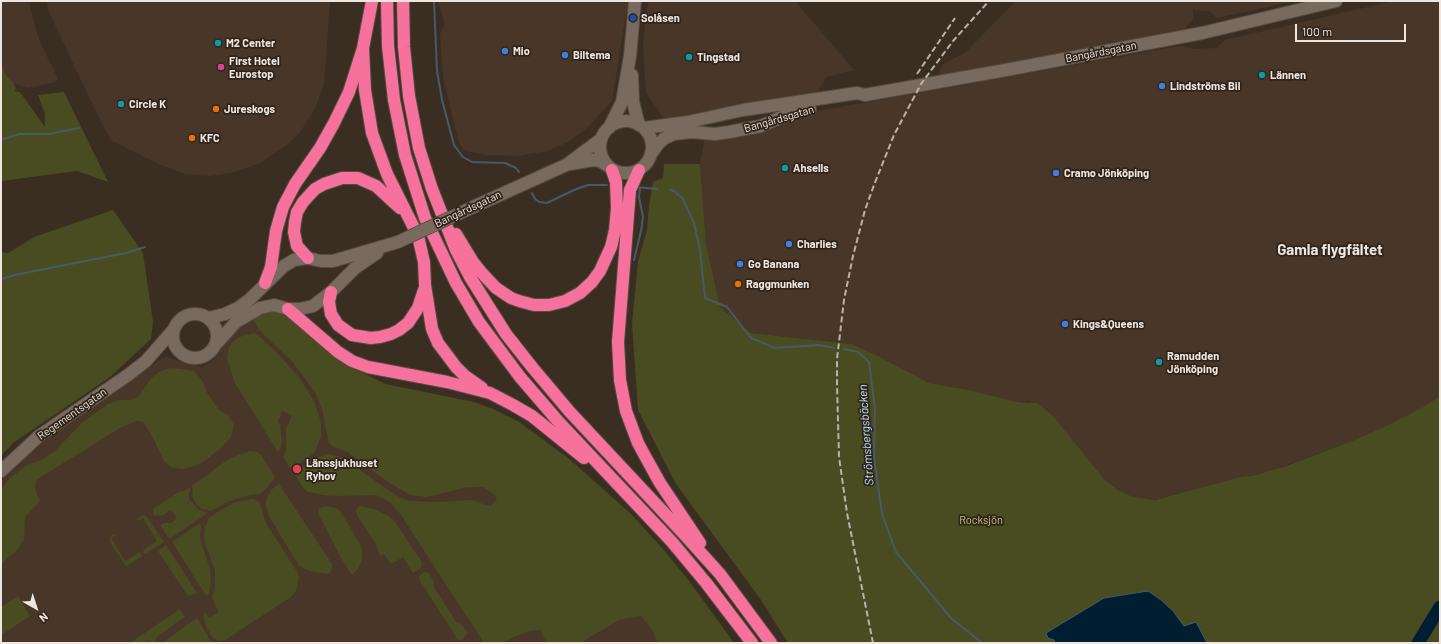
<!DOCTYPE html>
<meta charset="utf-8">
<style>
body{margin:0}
#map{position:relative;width:1441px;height:644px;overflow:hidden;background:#3a2e23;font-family:Barlow,sans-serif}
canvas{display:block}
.frame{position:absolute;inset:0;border:2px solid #eee6df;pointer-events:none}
.north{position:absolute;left:16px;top:588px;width:40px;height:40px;-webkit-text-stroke:3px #30241a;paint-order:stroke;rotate:141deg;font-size:11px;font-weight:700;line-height:16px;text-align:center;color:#eee6df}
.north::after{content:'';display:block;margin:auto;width:14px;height:18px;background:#eee6df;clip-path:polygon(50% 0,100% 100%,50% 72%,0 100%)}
.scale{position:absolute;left:1295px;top:24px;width:111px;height:18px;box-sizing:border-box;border:2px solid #eee6df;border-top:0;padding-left:5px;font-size:12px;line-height:14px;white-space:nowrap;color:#eee6df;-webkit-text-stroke:3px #30241a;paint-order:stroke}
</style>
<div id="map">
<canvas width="1441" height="644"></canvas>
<div class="frame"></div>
<div class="north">N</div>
<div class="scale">100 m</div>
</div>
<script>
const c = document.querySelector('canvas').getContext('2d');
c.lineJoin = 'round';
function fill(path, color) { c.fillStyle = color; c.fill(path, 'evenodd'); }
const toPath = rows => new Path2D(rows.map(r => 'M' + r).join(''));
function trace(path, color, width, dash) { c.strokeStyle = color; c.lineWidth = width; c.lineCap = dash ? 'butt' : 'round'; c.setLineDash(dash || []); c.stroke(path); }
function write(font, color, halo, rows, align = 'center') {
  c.font = font + ' Barlow,sans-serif'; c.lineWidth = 3.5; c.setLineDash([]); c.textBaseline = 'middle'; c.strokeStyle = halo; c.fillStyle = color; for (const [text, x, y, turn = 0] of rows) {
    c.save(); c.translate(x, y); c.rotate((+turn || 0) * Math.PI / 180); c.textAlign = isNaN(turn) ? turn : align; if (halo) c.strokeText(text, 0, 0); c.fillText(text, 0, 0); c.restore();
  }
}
fill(toPath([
 [3,1,29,1,34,23,40,42,58,79,56,82,28,88,14,84,6,75,1,64,1,2],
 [47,1,330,1,324,84,315,109,300,132,287,145,260,163,232,173,210,176,185,174,159,164,111,140,99,118,48,10],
 [438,1,628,1,612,101,588,127,570,141,548,151,517,156,487,155,465,151,459,143,443,77,440,33,445,25],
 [648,1,795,1,854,70,826,77,814,100,668,124,646,93,643,45],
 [1016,1,1294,1,1217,18,1209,11,1193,10,1193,18,1185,29,1039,58,939,76,942,65,966,52],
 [1394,1,1440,1,1440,396,1423,407,1386,426,1352,441,1265,473,1240,477,1154,500,1143,499,1133,497,1121,492,1103,478,1029,401,1017,402,969,390,929,383,880,357,852,344,751,333,720,307,706,243,702,190,700,164,706,131,1181,46,1194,49,1216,48,1225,40],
 [258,315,354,374,385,384,474,402,493,409,519,422,568,458,631,514,662,548,689,581,734,643,1,643,1,480,57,430,166,356,178,361,203,367,215,359,227,338]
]), '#483729');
fill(toPath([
 [1,64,6,75,14,84,16,89,14,91,20,92,45,127,45,114,38,95,64,92,108,182,77,171,1,181],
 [664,164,700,164,706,243,720,307,751,333,852,344,880,357,929,383,969,390,1017,402,1037,403,1053,416,1103,478,1118,490,1133,497,1155,500,1240,477,1256,475,1286,466,1352,441,1386,426,1423,407,1440,396,1440,643,788,643,761,600,676,484,638,410,632,324,638,261,647,230,649,206,653,182,663,178],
 [113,210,143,253,153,322,151,339,110,377,13,443,1,456,1,252,8,253,34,237],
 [268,311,276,311,287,315,339,359,355,369,385,384,474,402,493,409,519,422,568,458,631,514,662,548,689,581,734,643,658,643,651,628,641,616,621,619,585,640,583,643,547,643,540,630,529,631,514,637,502,643,484,643,401,515,390,502,376,495,334,496,323,495,308,492,303,488,294,473,315,458,330,454,338,456,345,459,385,488,399,497,409,501,438,502,471,500,476,501,483,504,491,506,497,499,494,494,483,487,467,487,427,497,410,495,385,480,348,452,334,447,329,443,328,439,322,409,316,394,292,361,260,331,252,318],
 [254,333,258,335,280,356,298,376,314,401,321,422,321,437,315,451,310,456,291,469,283,457,286,451,286,429,292,415,282,411,278,422,280,424,282,441,281,447,278,452,235,383,227,358,229,347,233,342,239,337],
 [169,368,182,369,194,371,203,382,207,393,220,411,228,415,234,425,231,437,221,448,207,459,198,465,183,469,171,467,164,461,150,432,143,422,136,421,120,428,36,480,35,489,40,501,25,517,24,539,16,551,1,564,1,490,9,479,27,465,41,460,55,451,83,422,108,404,120,400,130,400,138,397,151,379,159,372],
 [249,451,258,452,261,455,275,477,267,488,260,494,249,495,227,502,211,511,202,509,198,506,193,499,192,485,210,474,214,469,231,458],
 [279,484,332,564,331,571,329,573,326,574,310,571,299,566,269,516,266,505,266,500,271,490],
 [191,487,189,494,189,499,192,502,198,509,208,513,169,539,160,525,164,523,171,523,175,520,176,517,174,513,169,511,163,515,154,516,153,509,179,492,184,491],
 [252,499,258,501,260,503,264,518,267,525,298,573,299,577,296,591,291,597,225,640,219,641,212,637,205,624,204,617,204,614,206,613,209,618,219,612,215,605,212,597,215,587,215,571,204,540,205,528,209,518,222,509,236,502],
 [325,506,336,508,340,511,359,542,362,550,362,560,358,569,352,575,341,558,318,513,319,508],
 [360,506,374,509,387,515,395,522,421,561,422,564,421,568,413,573,403,557,391,564,384,554,380,556,376,544,357,515,356,510],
 [143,515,147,517,164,542,145,554,143,550,157,541,143,518,138,521,136,519],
 [199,524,201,525,200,537,202,545,210,569,211,583,208,595,205,594,172,542],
 [114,534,115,536,111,538,125,561,140,552,142,556,126,566,110,542,110,537],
 [166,545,197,593,188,596,158,551],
 [424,572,429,573,434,582,434,586,435,589,456,622,460,623,468,633,461,640,458,640,419,579,419,576],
 [18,596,30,616,1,635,1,607],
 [180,609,185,617,165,631,157,637,154,643,151,643,148,640,143,643,130,643],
 [197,618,210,640,215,643,162,643]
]), '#484c20');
const water = toPath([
 [1148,591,1161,600,1173,611,1184,626,1196,622,1206,641,1213,643,1055,643,1054,640,1048,638,1046,633,1104,598,1148,591]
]);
fill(water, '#001e32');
trace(water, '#475a66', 1);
trace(toPath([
 [434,1,437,71,442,100,454,145,463,157,472,162,505,163,516,168,519,172],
 [1,140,19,134,49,134,79,128],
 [636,187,657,189],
 [670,190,674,191,683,199,694,223,700,250,705,298,727,307,751,338,775,348,819,345,834,348],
 [532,193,535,199,539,202,547,203,574,190,588,185,607,185],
 [634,260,641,231,643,217,639,197,640,188],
 [1,279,15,275,126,253,145,247],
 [844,349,858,352,869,362,875,410,874,457,882,514,896,552,951,618,982,643]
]), '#475a66', 2);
trace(toPath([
 [1418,643,1440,607]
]), '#001e32', 13);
const secondary = toPath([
 [632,75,633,102,639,125],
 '600 147a26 26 0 1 1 52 0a26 26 0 1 1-52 0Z',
 [609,128,622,102,630,56,635,1],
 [644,128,688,122,743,110,857,93,865,95,1006,70,1202,33,1336,1],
 [651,154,659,143,665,138,674,134,691,132,715,134,729,132,761,126,793,112,810,109],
 [570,164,593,160,600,161,608,166],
 [471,208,566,165,601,139],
 '173 336a22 22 0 1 1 44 0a22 22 0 1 1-44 0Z',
 [209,318,225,314,238,308,249,300,284,266,294,260,308,258,321,261,333,261,398,242],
 [217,343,236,322,260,308,274,305,288,309,300,309,313,306,331,292,355,268,377,253],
 [1,471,39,436,128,375,146,361,174,329]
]);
const highway = toPath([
 [387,1,388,46,394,100,405,155,425,218,456,283,479,322,520,377,557,420,672,542,707,584,752,643],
 [403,1,404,47,409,96,419,148,432,189,456,250,470,277,506,334,532,367,569,411,683,533,720,574,771,643],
 [363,48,365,90,372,133,387,174,418,236,424,262,425,285,432,329,438,343,456,367,465,376,482,388],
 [639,170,630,190,618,342,620,380,626,411,638,443,645,456,660,483,700,543],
 [456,234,473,262,481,272,496,288,511,298,519,301,534,305,549,305,565,301,580,293,592,282,600,271,611,247,615,230,617,208,616,182,612,170],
 [308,258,297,246,294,232,295,222,297,212,303,202,315,189,324,184,342,178,358,178,376,186,400,208],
 [265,283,271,267,276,231,283,207,295,184,320,148,334,123,349,92,363,48,372,1],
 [331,292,329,302,331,314,338,325,352,335,371,338,380,337,391,334,399,330,408,323,418,308,424,290],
 [288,309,338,352,352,361,368,367,447,382,490,393,513,405,532,416,584,458]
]);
trace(secondary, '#564c43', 14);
trace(highway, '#564c43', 14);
trace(secondary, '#786a5e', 12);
trace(highway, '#f7719d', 12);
trace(toPath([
 [917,74,955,18],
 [873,643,847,513,839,457,837,385,837,359,844,300,853,256,865,210,874,185,894,135,921,84,953,41,989,1]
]), '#bbb2a9', 2, [6, 3]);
const secondaryBridge = toPath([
 [398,242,471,208]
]);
trace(secondaryBridge, '#564c43', 14, []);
trace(secondaryBridge, '#786a5e', 12);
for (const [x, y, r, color] of [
 [633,18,4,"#1a4fb4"],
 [218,43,4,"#0f9aa8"],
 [505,51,4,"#3f7fe0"],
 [565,55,4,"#3f7fe0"],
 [689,57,4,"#0f9aa8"],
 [221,67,4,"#d1479c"],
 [1262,75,4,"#0f9aa8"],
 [1162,86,4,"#3f7fe0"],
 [121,104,4,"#0f9aa8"],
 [216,109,4,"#e8710a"],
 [192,138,4,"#e8710a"],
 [785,168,4,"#0f9aa8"],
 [1056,173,4,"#3f7fe0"],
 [789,244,4,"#3f7fe0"],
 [740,264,4,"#3f7fe0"],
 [738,284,4,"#e8710a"],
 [1065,324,4,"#3f7fe0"],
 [1159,362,4,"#0f9aa8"],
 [297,469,5,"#e0444e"]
]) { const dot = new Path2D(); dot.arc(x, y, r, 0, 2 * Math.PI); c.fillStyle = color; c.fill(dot); trace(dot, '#30241a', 1.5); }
write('bold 11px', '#eee6df', '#30241a', [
 ["Solåsen",641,18],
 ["M2 Center",226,43],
 ["Mio",513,51],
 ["Biltema",573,55],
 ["Tingstad",697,57],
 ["First Hotel",229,61],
 ["Eurostop",229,74],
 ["Lännen",1270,75],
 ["Lindströms Bil",1170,86],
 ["Circle K",129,104],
 ["Jureskogs",224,109],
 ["KFC",200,138],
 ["Ahsells",793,168],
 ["Cramo Jönköping",1064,173],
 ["Charlies",797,244],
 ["Go Banana",748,264],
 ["Raggmunken",746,284],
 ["Kings&Queens",1073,324],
 ["Ramudden",1167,356],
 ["Jönköping",1167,369],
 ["Länssjukhuset",306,463],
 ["Ryhov",306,476]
], 'left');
write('11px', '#eee6df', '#30241a', [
 ["Bangårdsgatan",1101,52,-11],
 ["Bangårdsgatan",779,119,-16],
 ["Bangårdsgatan",468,209,-25],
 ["Regementsgatan",72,414,-35]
]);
write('11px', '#c2ca7d', '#30241a', [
 ["Rocksjön",981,520]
]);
write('italic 12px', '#b6e0fd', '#30241a', [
 ["Strömsbergsbäcken",866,435,-94]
]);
write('bold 15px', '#eee6df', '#30241a', [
 ["Gamla flygfältet",1330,250]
]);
</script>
